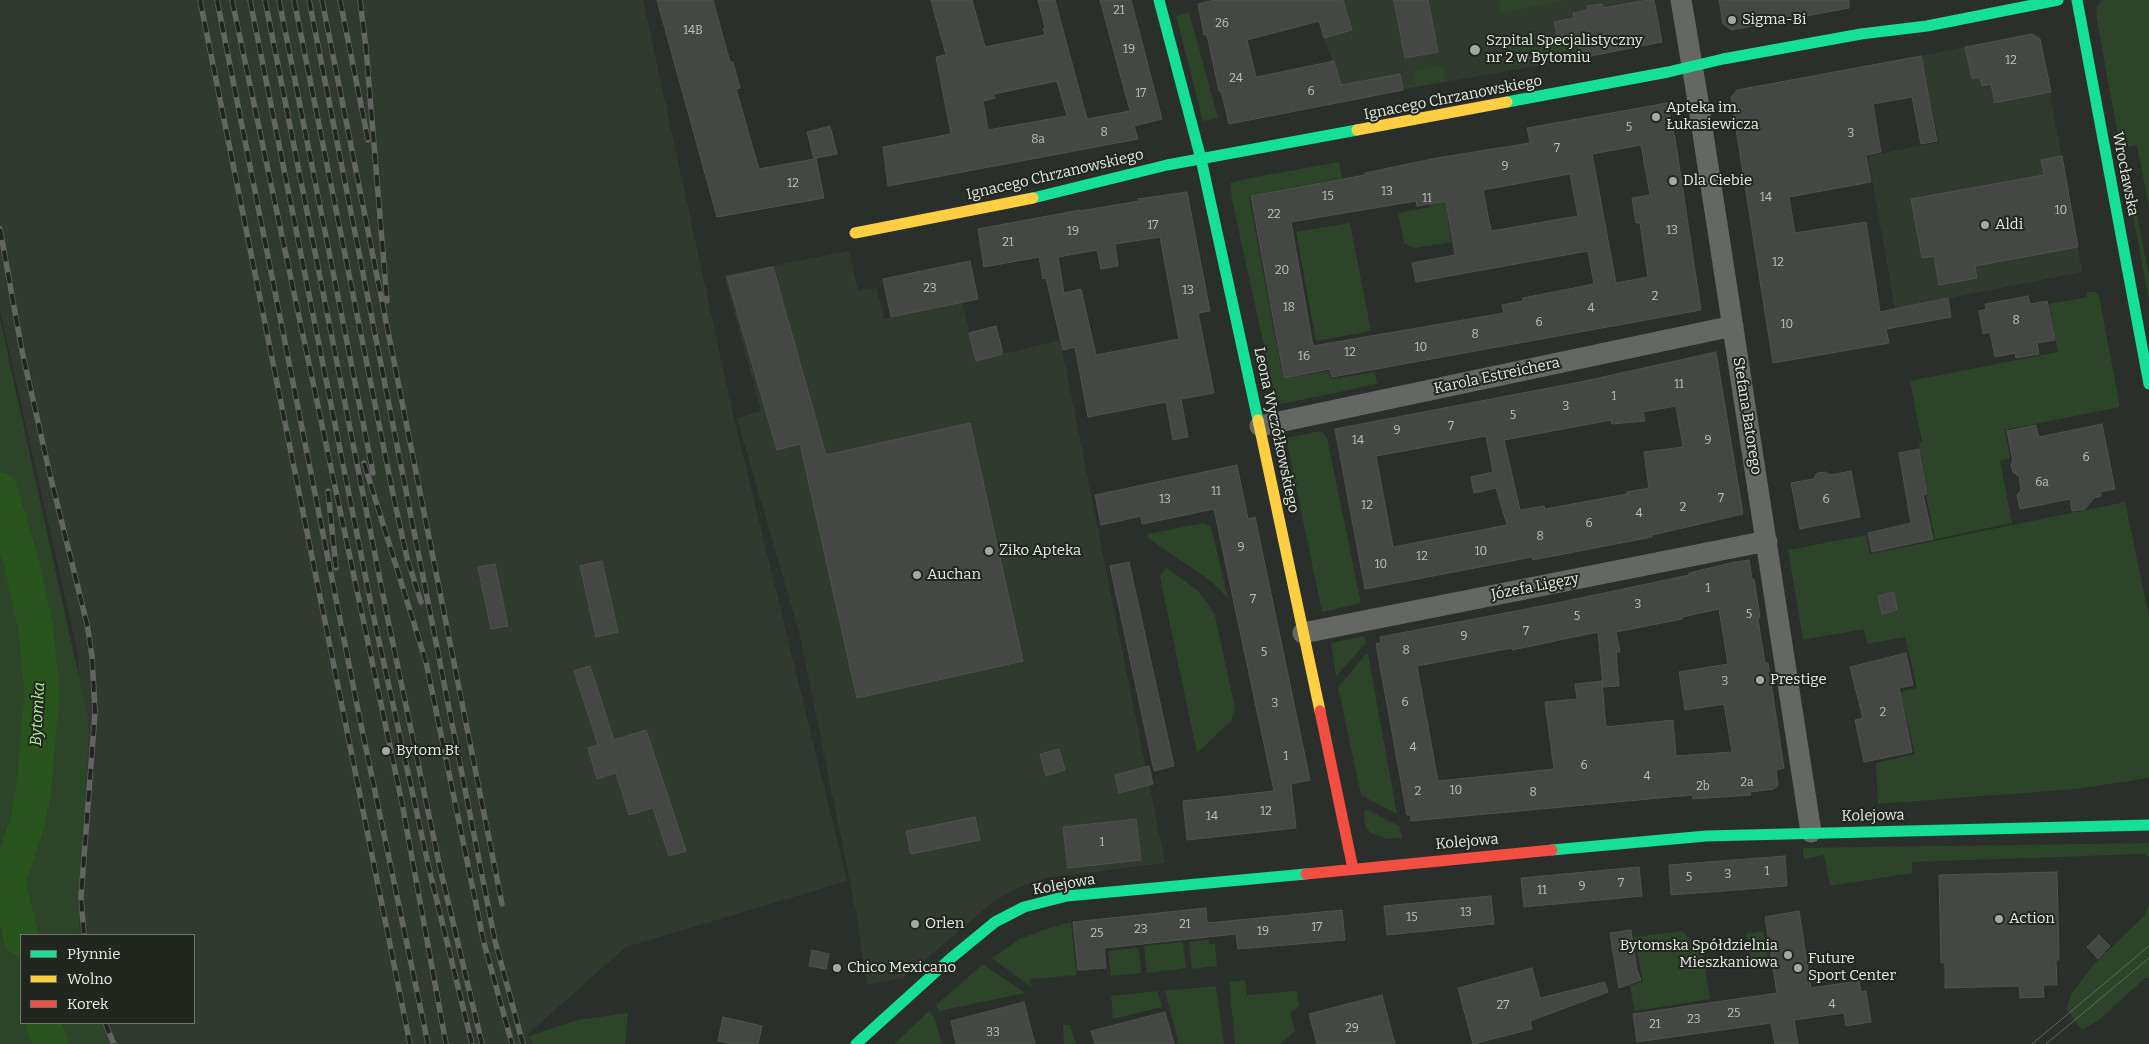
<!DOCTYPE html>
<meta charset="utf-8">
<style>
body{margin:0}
#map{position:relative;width:2149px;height:1044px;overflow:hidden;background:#2b2f2b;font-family:Bitter,serif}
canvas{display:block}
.legend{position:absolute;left:20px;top:934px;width:175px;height:90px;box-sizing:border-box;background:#21271f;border:1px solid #70756f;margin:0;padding:6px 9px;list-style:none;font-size:15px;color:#e7ebe6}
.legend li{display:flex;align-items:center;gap:10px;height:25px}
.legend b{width:25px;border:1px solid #70756f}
</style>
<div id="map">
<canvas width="2149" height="1044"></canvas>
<ul class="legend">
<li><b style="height:6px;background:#16e098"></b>Płynnie</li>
<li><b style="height:6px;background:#ffcf43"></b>Wolno</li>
<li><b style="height:6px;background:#f24e42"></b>Korek</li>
</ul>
</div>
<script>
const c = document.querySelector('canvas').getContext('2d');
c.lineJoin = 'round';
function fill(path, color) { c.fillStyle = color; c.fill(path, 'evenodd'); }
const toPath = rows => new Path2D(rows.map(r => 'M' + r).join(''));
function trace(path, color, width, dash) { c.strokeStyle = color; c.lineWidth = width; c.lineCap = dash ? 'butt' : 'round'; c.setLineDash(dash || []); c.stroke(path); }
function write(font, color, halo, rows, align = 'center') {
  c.font = font + ' Bitter,serif'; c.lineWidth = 4; c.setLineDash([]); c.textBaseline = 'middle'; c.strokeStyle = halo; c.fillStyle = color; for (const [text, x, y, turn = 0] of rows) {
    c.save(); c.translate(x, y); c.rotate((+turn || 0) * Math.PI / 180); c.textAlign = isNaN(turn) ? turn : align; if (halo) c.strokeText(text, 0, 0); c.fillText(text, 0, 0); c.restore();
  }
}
fill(toPath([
 [0,0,643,0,734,419,847,881,626,947,528,1034,531,1044,109,1044,95,1023,194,1023,194,935,67,935,78,766,79,659,0,311],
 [1313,0,1654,0,1662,42,1581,58,1344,100,1341,85,1324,38],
 [1965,47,1972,78,1980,77,1982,86,1991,84,1995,104,2050,93,2082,272,1895,309,1868,156,1939,142,1921,56],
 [849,251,858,290,876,287,884,319,962,302,976,361,1060,340,1165,863,1046,878,1017,888,993,902,903,978,867,985,856,912,800,636,737,418,761,411,724,275]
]), '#313a2e');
fill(toPath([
 [1498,0,1568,0,1504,13,1500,11],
 [2102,0,2149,0,2149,208,2137,145,2122,148,2120,146,2096,16,2097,7],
 [1189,12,1218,118,1203,121,1176,16],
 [1556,37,1558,47,1575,44,1577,55,1510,66,1506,46],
 [1438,66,1444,70,1446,81,1404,89,1403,86,1415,84,1414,71],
 [1339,162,1342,178,1249,196,1283,379,1329,371,1331,379,1375,372,1377,384,1281,404,1275,396,1232,200,1230,183,1250,178],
 [1449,199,1453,220,1448,222,1451,242,1414,248,1404,243,1398,213,1430,207,1429,202],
 [2132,211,2137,213,2139,225,2149,276,2149,300],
 [1350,223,1371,331,1316,341,1296,232],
 [2087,292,2095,292,2099,296,2120,407,2005,430,2010,458,2000,461,2012,523,1935,539,1926,496,1928,495,1919,443,1922,442,1910,381,2058,352,2049,304,2087,297],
 [0,319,89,723,79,927,80,935,21,935,21,1023,103,1023,111,1044,0,1044],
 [1321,431,1327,438,1361,603,1322,612,1286,438],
 [2125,502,2149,616,2149,778,2076,789,1878,804,1876,763,1915,754,1900,692,1917,688,1905,637,1867,644,1864,629,1803,640,1788,550,1866,535,1870,554],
 [1204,523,1211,527,1228,598,1212,582,1148,538,1148,534],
 [1166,567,1198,591,1208,604,1215,616,1235,708,1231,721,1197,753,1160,577],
 [1364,636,1366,643,1336,676,1331,643],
 [1366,654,1368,655,1397,814,1361,795,1338,687],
 [1366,809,1399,826,1402,838,1387,839,1370,833,1365,825,1364,813],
 [2149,843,2149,856,2146,856,2145,854,1912,862,1912,873,1830,886,1824,855,1804,859,1803,848],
 [2149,904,2149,978,2145,978,2099,1020,2082,1030,2066,1009,2071,995,2093,965,2144,916],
 [1071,922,1077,975,1030,979,1031,987,992,958,1020,939,1046,929],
 [1682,931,1703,952,1710,999,1635,1011,1630,986,1643,981,1634,937],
 [1763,931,1768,958,1751,962,1746,934],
 [1209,940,1209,944,1215,943,1217,966,1192,969,1189,942],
 [1183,942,1186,968,1147,973,1144,946],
 [1139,948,1141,973,1111,976,1108,951],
 [983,964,1025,993,939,1011,936,1005],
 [1245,980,1247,995,1297,991,1299,1006,1290,1013,1295,1031,1280,1044,1235,1044,1229,982],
 [1216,986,1224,1044,1176,1044,1178,1041,1165,991],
 [1157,991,1162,1007,1113,1019,1111,996],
 [929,1011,935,1019,942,1044,894,1044],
 [628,1013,625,1044,532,1044,529,1036,577,1020],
 [1063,1025,1070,1025,1076,1044,1064,1044]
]), '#2c4427');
trace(toPath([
 [0,490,22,565,36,629,42,694,33,795,27,823,8,882,21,938],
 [43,1023,51,1044]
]), '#2a541d', 35);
const building = toPath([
 [657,0,713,0,730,62,733,62,740,88,736,89,759,169,814,159,807,132,830,126,837,154,816,158,824,198,717,217,657,0],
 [931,0,972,0,985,47,1045,35,1043,29,1045,28,1038,0,1055,0,1087,119,1130,111,1100,0,1131,0,1162,119,1134,126,1138,139,888,186,883,147,951,134,936,57,946,55,931,0],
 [1057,81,1067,116,988,130,983,101,995,98,994,94,1057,81],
 [1214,0,1343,0,1352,30,1324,38,1319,21,1247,40,1256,77,1334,61,1341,85,1400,74,1403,90,1229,124,1221,91,1219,91,1207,35,1204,35,1198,4,1214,0],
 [1394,0,1428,0,1438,52,1405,58,1394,0],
 [1648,0,1654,0,1662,42,1581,58,1578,40,1559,44,1554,22,1574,18,1573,13,1588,10,1587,6,1602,4,1603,8,1648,0],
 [1719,0,1849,0,1849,8,1731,30,1723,24,1719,0],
 [2032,34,2040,39,2051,92,1995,103,1991,84,1982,86,1980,77,1972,79,1965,47,2032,34],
 [1921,56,1937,141,1921,144,1912,97,1873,104,1881,152,1866,155,1871,182,1789,197,1795,233,1866,222,1880,312,1948,298,1951,317,1886,329,1889,343,1773,363,1731,97,1737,90,1921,56],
 [1667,103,1675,138,1701,310,1332,377,1330,369,1284,378,1251,196,1365,175,1365,173,1437,158,1530,143,1527,128,1667,103],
 [1641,145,1650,195,1632,198,1636,223,1640,223,1648,277,1616,283,1592,154,1641,145],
 [1570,174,1578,216,1491,231,1483,190,1570,174],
 [1416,201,1417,206,1446,201,1455,255,1412,263,1416,282,1588,251,1594,284,1523,298,1523,301,1502,305,1504,313,1313,346,1291,222,1416,201],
 [2062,156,2078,247,1975,266,1977,278,1939,285,1934,256,1922,258,1911,199,2044,175,2041,160,2062,156],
 [1187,192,1210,311,1198,313,1214,393,1181,399,1188,437,1173,440,1166,402,1088,417,1075,347,1063,350,1046,278,1043,279,1039,257,984,267,978,229,1080,210,1080,211,1139,201,1138,199,1187,192],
 [1160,237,1179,339,1096,355,1081,289,1064,293,1058,257,1097,250,1101,269,1118,266,1115,244,1160,237],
 [970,261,978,299,891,317,883,279,970,261],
 [773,267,826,455,970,423,1023,661,857,698,800,444,777,450,727,277,773,267],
 [2028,296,2030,304,2047,301,2055,340,2037,343,2039,354,2016,358,2015,353,1995,357,1990,332,1983,334,1979,311,1986,309,1985,304,2028,296],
 [996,326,1003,354,976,361,969,333,996,326],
 [1716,352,1743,514,1652,535,1652,537,1533,560,1532,557,1365,589,1335,429,1585,381,1716,352],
 [1676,406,1683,447,1644,452,1649,488,1627,492,1627,494,1545,509,1544,506,1520,510,1504,440,1611,420,1612,424,1645,421,1643,412,1676,406],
 [1486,436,1493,472,1471,477,1474,493,1496,488,1507,525,1393,547,1376,456,1486,436],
 [2102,424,2115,489,2100,492,2101,496,2094,498,2085,509,2072,511,2070,499,2020,509,2017,495,2021,490,2019,476,2013,472,2011,464,2013,461,2007,431,2036,425,2039,437,2102,424],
 [1919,449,1927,494,1923,495,1933,539,1872,552,1868,533,1911,523,1899,453,1919,449],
 [1237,465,1248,519,1255,517,1310,780,1291,784,1296,828,1187,840,1183,801,1274,791,1214,509,1142,524,1141,516,1101,525,1095,495,1237,465],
 [1851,471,1860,517,1800,529,1791,483,1813,479,1817,473,1825,472,1830,475,1851,471],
 [1749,560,1752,579,1754,579,1760,617,1758,618,1761,639,1765,663,1768,663,1784,768,1776,770,1778,785,1774,789,1750,792,1751,795,1693,799,1692,795,1411,821,1411,815,1407,815,1376,644,1381,643,1380,637,1552,604,1689,575,1689,573,1735,562,1749,560],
 [1719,609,1728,664,1679,672,1685,710,1724,704,1732,752,1676,756,1673,720,1606,727,1602,681,1575,684,1577,699,1545,702,1554,769,1438,781,1417,666,1512,648,1512,650,1598,632,1603,687,1619,686,1616,652,1620,652,1616,632,1682,619,1682,617,1719,609],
 [602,561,618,632,596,637,580,566,602,561],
 [1129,562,1174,766,1154,771,1110,566,1129,562],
 [495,564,508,626,491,629,478,567,495,564],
 [1894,592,1897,610,1882,614,1878,596,1894,592],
 [1906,653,1913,685,1899,688,1912,752,1864,762,1855,720,1863,718,1850,667,1906,653],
 [590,666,614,740,646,730,686,851,669,856,653,808,629,815,616,773,597,779,588,748,598,745,574,671,590,666],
 [1059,749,1065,770,1046,776,1040,754,1059,749],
 [1149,766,1153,784,1119,793,1115,775,1149,766],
 [975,817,980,840,911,854,906,831,975,817],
 [1136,819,1141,860,1068,868,1063,827,1136,819],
 [1785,856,1787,886,1671,895,1669,865,1785,856],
 [1639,867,1642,896,1524,907,1521,878,1639,867],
 [2057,872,2059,960,2056,960,2057,985,2043,985,2044,997,2020,998,2019,986,1945,988,1945,963,1941,963,1939,875,2057,872],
 [1491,896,1494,924,1387,935,1384,906,1491,896],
 [1206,908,1207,923,1342,910,1345,940,1238,949,1236,934,1104,948,1106,968,1078,970,1073,922,1206,908],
 [1799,911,1811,988,1859,981,1861,992,1866,991,1871,1022,1846,1026,1844,1013,1794,1020,1798,1044,1775,1044,1771,1023,1637,1042,1633,1014,1777,993,1765,917,1799,911],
 [1631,930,1637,970,1641,980,1619,988,1610,933,1631,930],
 [2099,935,2110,946,2098,959,2087,947,2099,935],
 [812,950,829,954,826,969,809,966,812,950],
 [1532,968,1540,998,1605,982,1608,992,1530,1021,1532,1029,1473,1044,1458,988,1532,968],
 [1382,995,1395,1044,1317,1044,1309,1014,1382,995],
 [1024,1002,1035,1044,956,1044,951,1021,1024,1002],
 [1165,1012,1174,1044,1095,1044,1091,1031,1165,1012],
 [723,1017,762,1026,758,1044,732,1044,718,1041,723,1017]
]);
fill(building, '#444743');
trace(building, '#4f524e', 1);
trace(toPath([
 [1681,0,1697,95,1811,832],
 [1260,426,1733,326],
 [1303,633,1767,541]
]), '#646763', 21);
trace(toPath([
 [1159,0,1201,159,1258,420],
 [2077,0,2149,384],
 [1507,102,1668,72,1723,59,1861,34,1927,26,2058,0],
 [1033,198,1167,165,1357,130],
 [1552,850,1706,836,2149,825],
 [856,1044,950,959,995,922,1024,907,1067,896,1306,874]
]), '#16e098', 11);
trace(toPath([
 [1357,130,1507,102],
 [855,233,1033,198],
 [1258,420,1320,711]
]), '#ffcf43', 11);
trace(toPath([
 [1320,711,1353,869],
 [1306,874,1552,850]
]), '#f24e42', 11);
trace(toPath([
 [2032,1044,2149,946],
 [2046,1044,2149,958]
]), '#626562', 1);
const rail = toPath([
 [200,0,410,1044],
 [217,0,360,720,428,1044],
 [232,0,402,803,446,1044],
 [250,0,373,614,431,877,472,1044],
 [265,0,388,620,440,868,482,1044],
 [279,0,373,473],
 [294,0,394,499,407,558,421,602],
 [309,0,495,941,523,1044],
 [322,0,502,904],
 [340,0,368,140],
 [360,0,366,48,387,301],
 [0,229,22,351,50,475,87,624,92,656,95,712,81,897,84,935],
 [364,463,426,662,484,943,512,1044],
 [328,491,336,568],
 [105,1023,114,1044]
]);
trace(rail, '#626562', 5.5);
trace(rail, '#21271f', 4, [11]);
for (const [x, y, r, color] of [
 [1732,20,5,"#a5a9a5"],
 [1475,50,6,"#a5a9a5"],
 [1656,117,5,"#a5a9a5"],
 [1673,181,5,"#a5a9a5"],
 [1985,225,5,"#a5a9a5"],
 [989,551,5,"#a5a9a5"],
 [917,575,5,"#a5a9a5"],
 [1760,680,5,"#a5a9a5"],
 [386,751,5,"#a5a9a5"],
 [1999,919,5,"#a5a9a5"],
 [915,924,5,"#a5a9a5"],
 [1788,955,5,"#a5a9a5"],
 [837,968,5,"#a5a9a5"],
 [1798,968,5,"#a5a9a5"]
]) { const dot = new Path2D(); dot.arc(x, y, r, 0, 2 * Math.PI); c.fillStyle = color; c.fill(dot); trace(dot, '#21271f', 2); }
write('12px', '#bec2bd', null, [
 ["21",1119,11],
 ["26",1222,24],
 ["14B",693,31],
 ["19",1129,50],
 ["12",2011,61],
 ["24",1236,79],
 ["6",1311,92],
 ["17",1141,94],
 ["5",1629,128],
 ["8",1104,133],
 ["3",1851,134],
 ["8a",1038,140],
 ["7",1557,149],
 ["9",1505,167],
 ["12",793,184],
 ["13",1387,192],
 ["15",1328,197],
 ["14",1766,198],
 ["11",1427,199],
 ["10",2061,211],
 ["22",1274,215],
 ["17",1153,226],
 ["13",1672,231],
 ["19",1073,232],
 ["21",1008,243],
 ["12",1778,263],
 ["20",1282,271],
 ["23",930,289],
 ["13",1188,291],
 ["2",1655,297],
 ["18",1289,308],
 ["4",1591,309],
 ["8",2016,321],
 ["6",1539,323],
 ["10",1787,325],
 ["8",1475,335],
 ["10",1421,348],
 ["12",1350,353],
 ["16",1304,357],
 ["11",1679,385],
 ["1",1614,397],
 ["3",1566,407],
 ["5",1513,416],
 ["7",1451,427],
 ["9",1397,431],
 ["14",1358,441],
 ["9",1708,441],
 ["6",2086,458],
 ["6a",2042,483],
 ["11",1216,492],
 ["7",1721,499],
 ["13",1165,500],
 ["6",1826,500],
 ["12",1367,506],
 ["2",1683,508],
 ["4",1639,514],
 ["6",1589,524],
 ["8",1540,537],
 ["9",1241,548],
 ["10",1481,552],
 ["12",1422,557],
 ["10",1381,565],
 ["1",1708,589],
 ["7",1253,600],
 ["3",1638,605],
 ["5",1749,615],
 ["5",1577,617],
 ["7",1526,632],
 ["9",1464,637],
 ["8",1406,651],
 ["5",1264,653],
 ["3",1725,682],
 ["6",1405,703],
 ["3",1275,704],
 ["2",1883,713],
 ["4",1413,748],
 ["1",1286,757],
 ["6",1584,766],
 ["4",1647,777],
 ["2a",1747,783],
 ["2b",1703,787],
 ["10",1456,791],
 ["2",1418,792],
 ["8",1533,793],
 ["12",1266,812],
 ["14",1212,817],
 ["1",1102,843],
 ["1",1767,872],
 ["3",1728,875],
 ["5",1689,878],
 ["7",1621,884],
 ["9",1582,887],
 ["11",1542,891],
 ["13",1466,913],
 ["15",1412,918],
 ["21",1185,925],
 ["17",1317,928],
 ["23",1141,930],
 ["19",1263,932],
 ["25",1097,934],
 ["4",1832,1005],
 ["27",1503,1006],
 ["25",1734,1014],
 ["23",1694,1020],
 ["21",1655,1025],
 ["29",1352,1029],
 ["33",993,1033]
]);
write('15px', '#e7ebe6', '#21271f', [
 ["Sigma-Bi",1742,20],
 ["Szpital Specjalistyczny",1486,41],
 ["nr 2 w Bytomiu",1486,58],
 ["Apteka im.",1666,108],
 ["Łukasiewicza",1666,125],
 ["Dla Ciebie",1683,181],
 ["Aldi",1995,225],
 ["Ziko Apteka",999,551],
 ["Auchan",927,575],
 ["Prestige",1770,680],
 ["Bytom Bt",396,751],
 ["Action",2009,919],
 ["Orlen",925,924],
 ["Bytomska Spółdzielnia",1778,946,"right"],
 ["Mieszkaniowa",1778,963,"right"],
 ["Future",1808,959],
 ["Sport Center",1808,976],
 ["Chico Mexicano",847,968]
], 'left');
write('15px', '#e7ebe6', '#21271f', [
 ["Ignacego Chrzanowskiego",1453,98,-11],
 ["Wrocławska",2125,174,79],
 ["Ignacego Chrzanowskiego",1055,175,-13],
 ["Karola Estreichera",1497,376,-12],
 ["Stefana Batorego",1747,416,81],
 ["Leona Wyczółkowskiego",1276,430,78],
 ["Józefa Ligęzy",1535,587,-11],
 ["Kolejowa",1873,816,-1],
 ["Kolejowa",1467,842,-5],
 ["Kolejowa",1064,885,-10]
]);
write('italic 16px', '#acf09a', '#21271f', [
 ["Bytomka",38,714,-87]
]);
</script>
